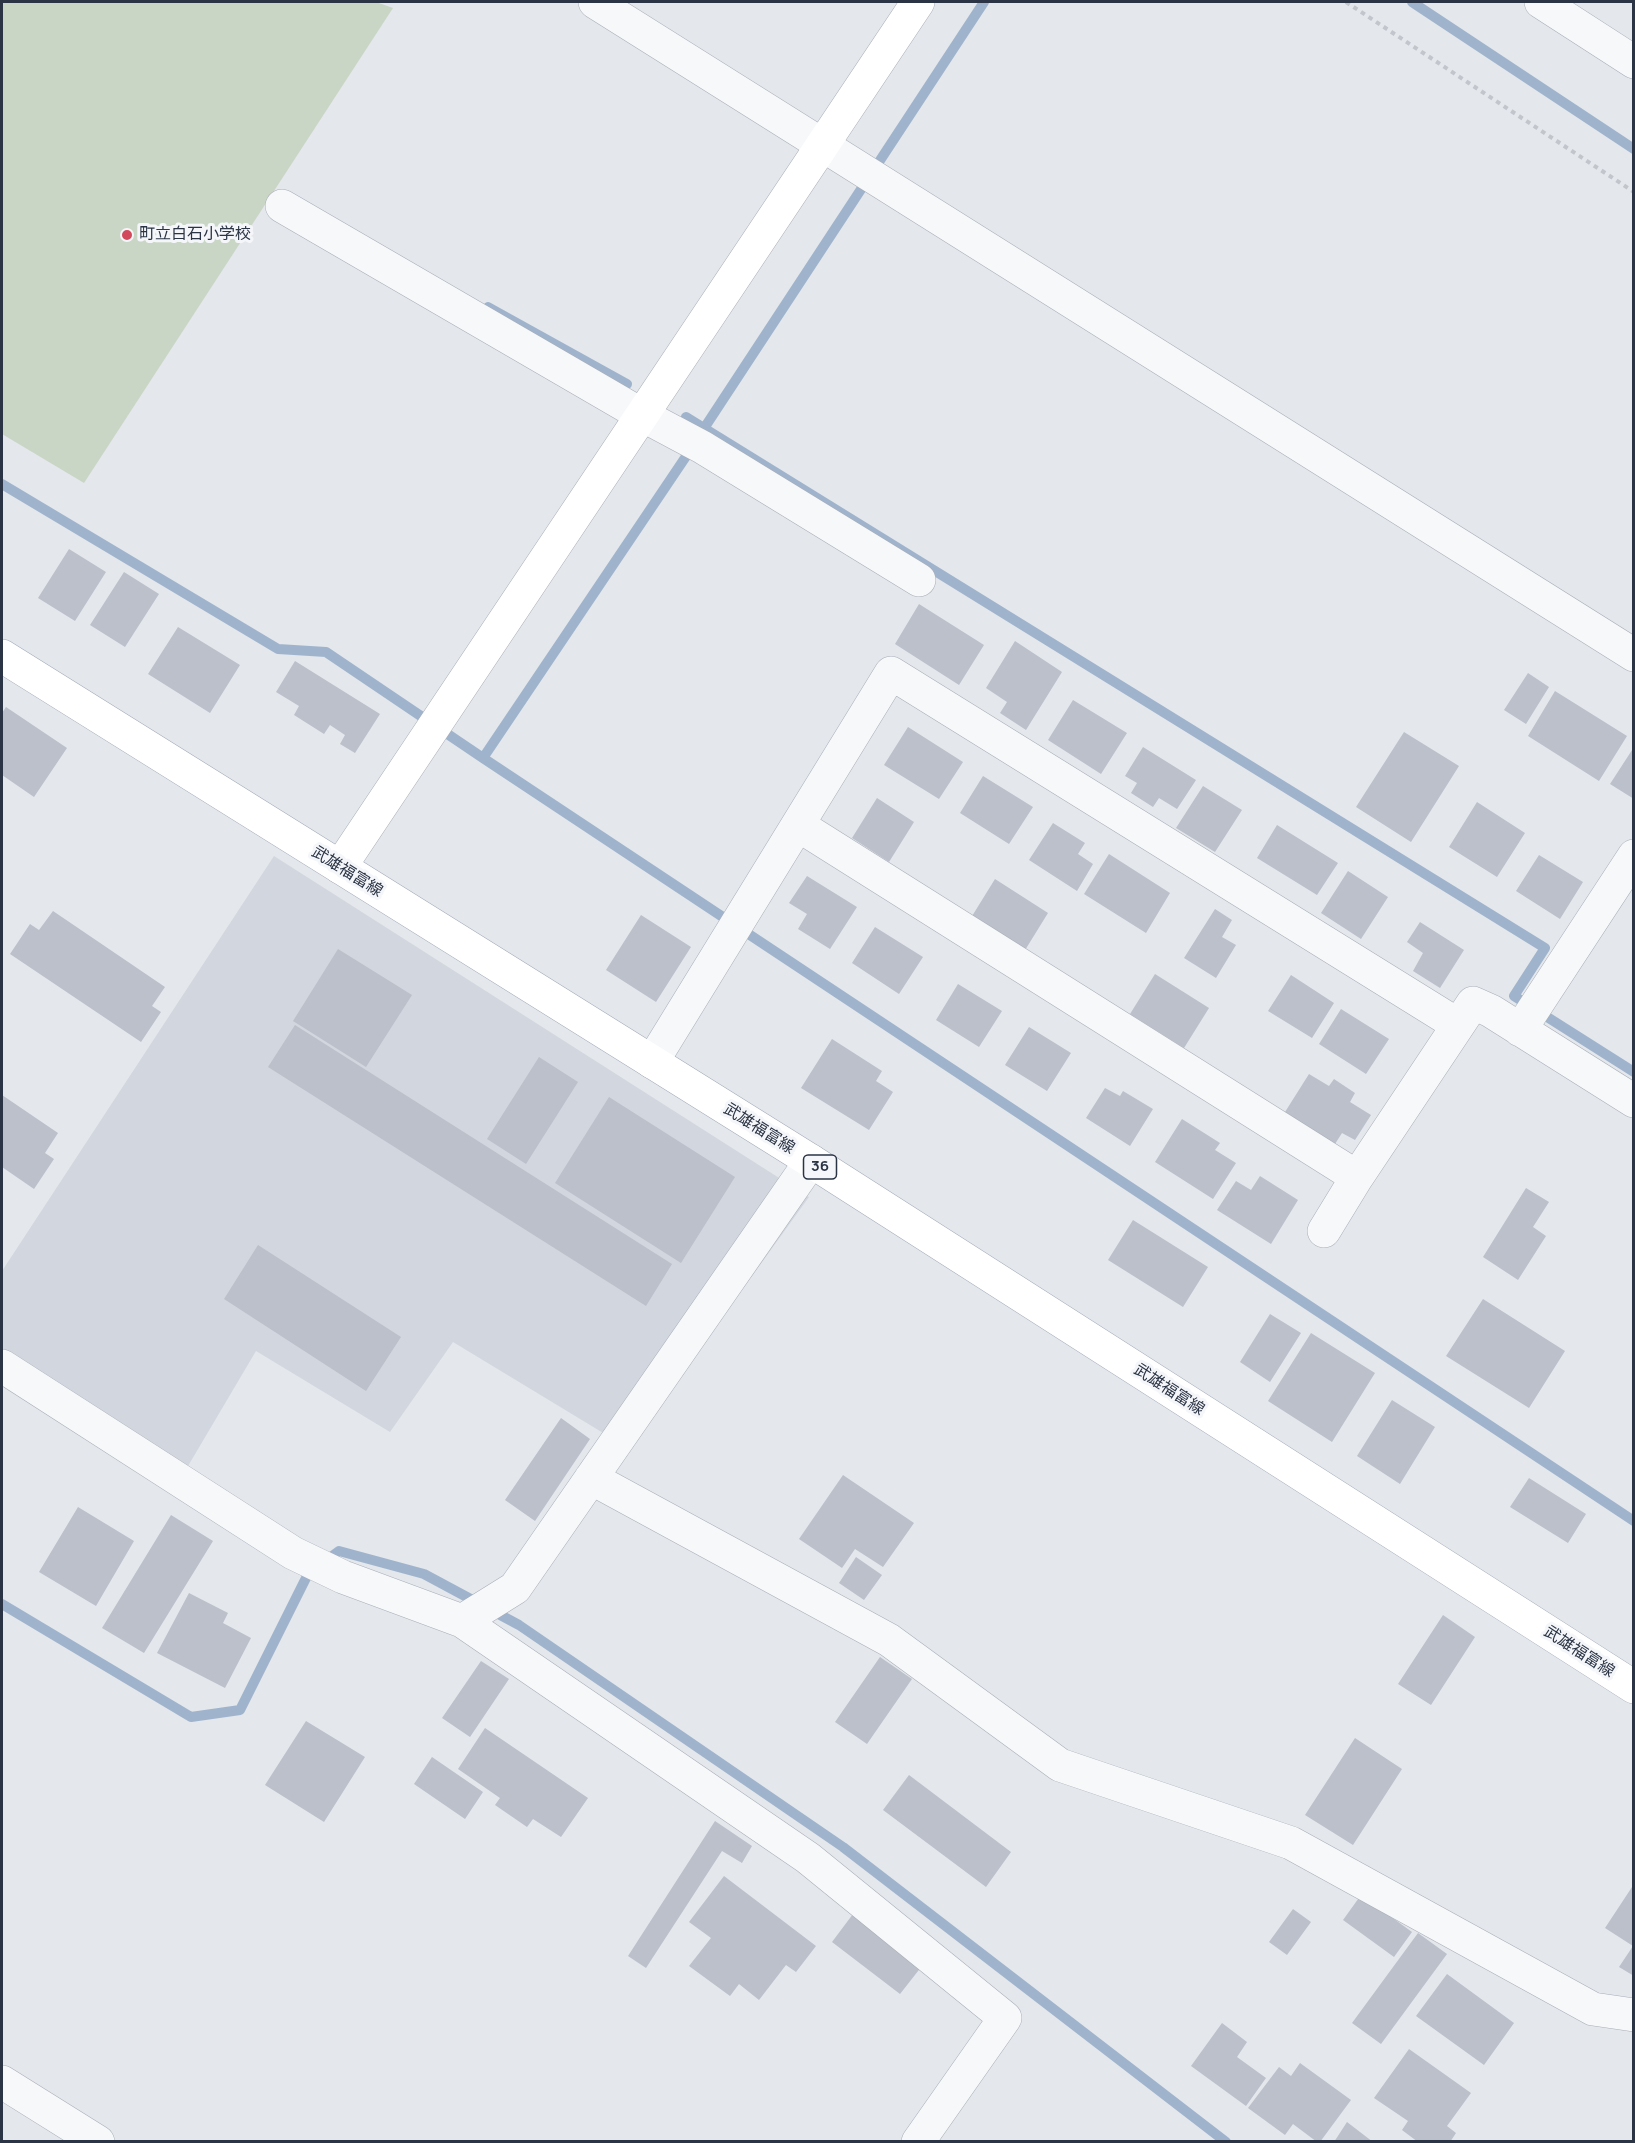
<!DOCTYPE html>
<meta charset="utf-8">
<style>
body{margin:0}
#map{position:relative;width:1635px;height:2143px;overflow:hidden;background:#e4e7ec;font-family:Manrope,sans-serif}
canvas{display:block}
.frame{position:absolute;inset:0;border:3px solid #2b3445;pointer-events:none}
</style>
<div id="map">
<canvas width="1635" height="2143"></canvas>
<div class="frame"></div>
</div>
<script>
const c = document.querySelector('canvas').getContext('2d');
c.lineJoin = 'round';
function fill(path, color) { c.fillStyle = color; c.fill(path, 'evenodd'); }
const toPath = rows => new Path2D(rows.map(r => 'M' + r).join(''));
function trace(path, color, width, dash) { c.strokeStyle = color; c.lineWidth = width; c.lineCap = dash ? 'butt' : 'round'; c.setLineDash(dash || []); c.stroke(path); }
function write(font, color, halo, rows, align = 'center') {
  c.font = font + ' Manrope,"Noto Sans JP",sans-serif'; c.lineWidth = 6; c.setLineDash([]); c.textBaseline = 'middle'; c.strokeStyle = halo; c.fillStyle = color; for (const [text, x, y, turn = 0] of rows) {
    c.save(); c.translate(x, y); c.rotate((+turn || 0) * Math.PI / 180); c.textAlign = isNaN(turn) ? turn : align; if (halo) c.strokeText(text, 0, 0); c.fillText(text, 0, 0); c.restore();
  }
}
fill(toPath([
 [274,856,809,1197,628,1448,453,1342,390,1432,256,1351,188,1466,2,1351,2,1271]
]), '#d2d6de');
fill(toPath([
 [2,2,376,2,393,8,84,483,2,434]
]), '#c9d6c5');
trace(toPath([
 [1412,2,1634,149],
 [488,307,627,384],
 [686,417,1545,948,1514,996,1634,1072],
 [701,433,984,2],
 [2,484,278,649,326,652,483,758,1634,1521],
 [483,758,693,446],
 [2,1604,191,1717,240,1710,308,1574,339,1551,424,1574,519,1625,843,1847,1226,2142]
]), '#9fb4cc', 10);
fill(toPath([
 [69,549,106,572,75,621,38,598],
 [124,572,159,594,125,647,90,625],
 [919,604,984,645,959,685,895,644],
 [178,627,240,665,210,713,148,674],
 [1015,641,1062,672,1026,730,1000,713,1007,702,986,688],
 [295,661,380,714,355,753,340,744,345,735,330,725,324,734,294,715,299,706,276,692],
 [1528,673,1549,687,1526,724,1504,710],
 [1555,691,1627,736,1599,781,1528,736],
 [1073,700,1127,733,1101,774,1048,740],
 [6,707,67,748,34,797,2,775,2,713],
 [908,727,963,762,939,799,884,765],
 [1404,732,1459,766,1411,842,1356,807],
 [1143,747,1196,780,1177,809,1159,798,1153,807,1131,793,1137,783,1125,776],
 [1634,747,1634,799,1610,784],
 [983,776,1033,807,1009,844,960,813],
 [1203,786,1242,810,1215,852,1176,828],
 [877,798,914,822,889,862,852,838],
 [1477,802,1525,833,1497,877,1449,847],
 [1053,823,1085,843,1078,854,1093,864,1077,891,1029,860],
 [1277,825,1338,863,1317,895,1257,858],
 [1109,854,1170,893,1146,933,1084,894],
 [1539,855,1583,882,1560,919,1516,891],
 [1348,871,1388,897,1361,939,1321,913],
 [807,876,857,907,830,949,798,929,807,914,789,903],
 [995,879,1048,913,1022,955,969,921],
 [1215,909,1232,920,1222,937,1236,945,1216,978,1184,958],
 [53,911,165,987,152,1006,161,1012,141,1042,10,954,30,924,39,930],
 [641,915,691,947,656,1002,606,970],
 [1420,922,1464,950,1440,988,1413,971,1423,953,1407,942],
 [875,927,923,957,899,994,852,963],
 [338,949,412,995,366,1067,293,1021],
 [1155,974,1209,1008,1184,1048,1130,1014],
 [1291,975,1334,1003,1312,1038,1268,1011],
 [958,984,1002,1011,979,1047,936,1020],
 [1341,1009,1389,1039,1366,1074,1319,1044],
 [295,1025,672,1264,646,1306,268,1067],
 [1029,1027,1071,1053,1047,1091,1005,1065],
 [832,1039,882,1071,876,1081,893,1092,869,1130,801,1088],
 [539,1057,578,1082,526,1164,487,1139],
 [1309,1074,1329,1086,1334,1079,1355,1093,1350,1102,1371,1115,1355,1140,1342,1133,1335,1144,1285,1112],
 [1105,1088,1120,1096,1123,1091,1153,1109,1130,1146,1086,1118],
 [2,1095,58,1133,45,1153,54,1159,34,1189,2,1167],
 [609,1097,735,1177,681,1263,555,1183],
 [1182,1119,1220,1143,1215,1150,1236,1163,1213,1199,1155,1162],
 [1260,1176,1298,1200,1271,1244,1217,1210,1236,1181,1251,1190],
 [1526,1188,1549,1202,1533,1227,1546,1236,1518,1280,1483,1257],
 [1133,1220,1208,1267,1183,1307,1108,1260],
 [258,1245,401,1337,366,1391,224,1299],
 [1483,1299,1565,1351,1529,1408,1446,1356],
 [1270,1314,1301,1333,1270,1382,1240,1362],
 [1311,1333,1375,1373,1332,1442,1268,1401],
 [1392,1400,1435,1427,1400,1484,1357,1456],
 [561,1418,590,1439,535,1521,505,1500],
 [843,1475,914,1523,883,1567,855,1549,842,1568,799,1539],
 [1529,1478,1586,1514,1568,1543,1510,1507],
 [78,1507,134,1541,96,1606,39,1572],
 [171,1515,213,1541,144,1653,102,1628],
 [856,1557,882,1575,864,1600,839,1583],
 [189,1593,228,1613,223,1623,251,1638,225,1688,157,1653],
 [1443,1615,1475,1637,1431,1705,1398,1684],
 [880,1657,912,1679,867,1744,835,1722],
 [481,1661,509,1679,470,1737,442,1718],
 [306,1721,365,1757,324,1822,265,1785],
 [485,1728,588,1798,561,1837,533,1819,527,1827,495,1805,500,1798,458,1769],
 [1355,1738,1402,1769,1353,1845,1305,1815],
 [432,1757,483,1792,465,1819,414,1784],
 [909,1775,1011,1852,986,1887,883,1810],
 [715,1821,752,1846,742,1863,722,1851,646,1968,628,1956],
 [724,1876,816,1946,796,1972,786,1965,759,2000,739,1984,730,1996,689,1966,711,1938,689,1922],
 [1634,1884,1634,1976,1619,1967,1633,1946,1605,1928],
 [1361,1895,1412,1932,1394,1957,1343,1920],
 [1293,1909,1311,1922,1287,1955,1269,1942],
 [853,1914,922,1966,900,1994,832,1942],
 [1418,1933,1447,1954,1381,2044,1352,2023],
 [1447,1974,1514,2023,1484,2065,1416,2016],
 [1222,2023,1247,2042,1237,2057,1266,2078,1246,2106,1191,2066],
 [1409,2049,1471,2093,1447,2126,1456,2133,1450,2142,1418,2142,1402,2130,1408,2121,1374,2098],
 [1300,2063,1351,2100,1320,2142,1317,2142,1293,2124,1285,2135,1248,2108,1279,2067,1291,2076],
 [1347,2122,1373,2142,1334,2142]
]), '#bbc0ca');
const street = toPath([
 [595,2,1634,655],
 [1541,2,1634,62],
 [282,206,642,415,702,447,919,580],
 [798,825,1357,1177],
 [1520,1030,1634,856],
 [652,1062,891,673,1458,1025],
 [1324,1231,1357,1177,1473,1003,1491,1011,1634,1101],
 [2,1366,293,1553,343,1577,462,1621,808,1858,1005,2018,918,2142],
 [591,1478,889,1640,1060,1765,1291,1843,1593,2009,1634,2015],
 [462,1621,515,1588,811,1161],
 [2,2082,98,2142]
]);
const secondary = toPath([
 [340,867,918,2]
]);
const primary = toPath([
 [2,656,811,1161,1634,1687]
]);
trace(street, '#a9aeb7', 34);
trace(secondary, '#a9aeb7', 34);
trace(primary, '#a3abb8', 34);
trace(toPath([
 [1346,2,1634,192]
]), '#c2c5cb', 4, [4.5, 4.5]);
trace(street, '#f7f8fa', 33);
trace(secondary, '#fff', 33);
trace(primary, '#fff', 33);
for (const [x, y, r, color] of [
 [127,235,6,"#d1495b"]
]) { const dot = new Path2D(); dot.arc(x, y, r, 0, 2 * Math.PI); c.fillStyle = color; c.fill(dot); trace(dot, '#f4f6f9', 2); }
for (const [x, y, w] of [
 [820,1167,33]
]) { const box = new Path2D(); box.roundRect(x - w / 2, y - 12, w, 24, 4.5); c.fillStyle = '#f4f6f9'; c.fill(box); trace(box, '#2b3445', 1.5); }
write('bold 15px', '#2b3445', null, [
 ["36",820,1167]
]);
write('16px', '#2b3445', '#f4f6f9', [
 ["町立白石小学校",139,235]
], 'left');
write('16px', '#2b3445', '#f4f6f9', [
 ["武雄福富線",347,872,32],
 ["武雄福富線",759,1129,32],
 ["武雄福富線",1169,1390,33],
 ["武雄福富線",1579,1652,33]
]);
</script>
